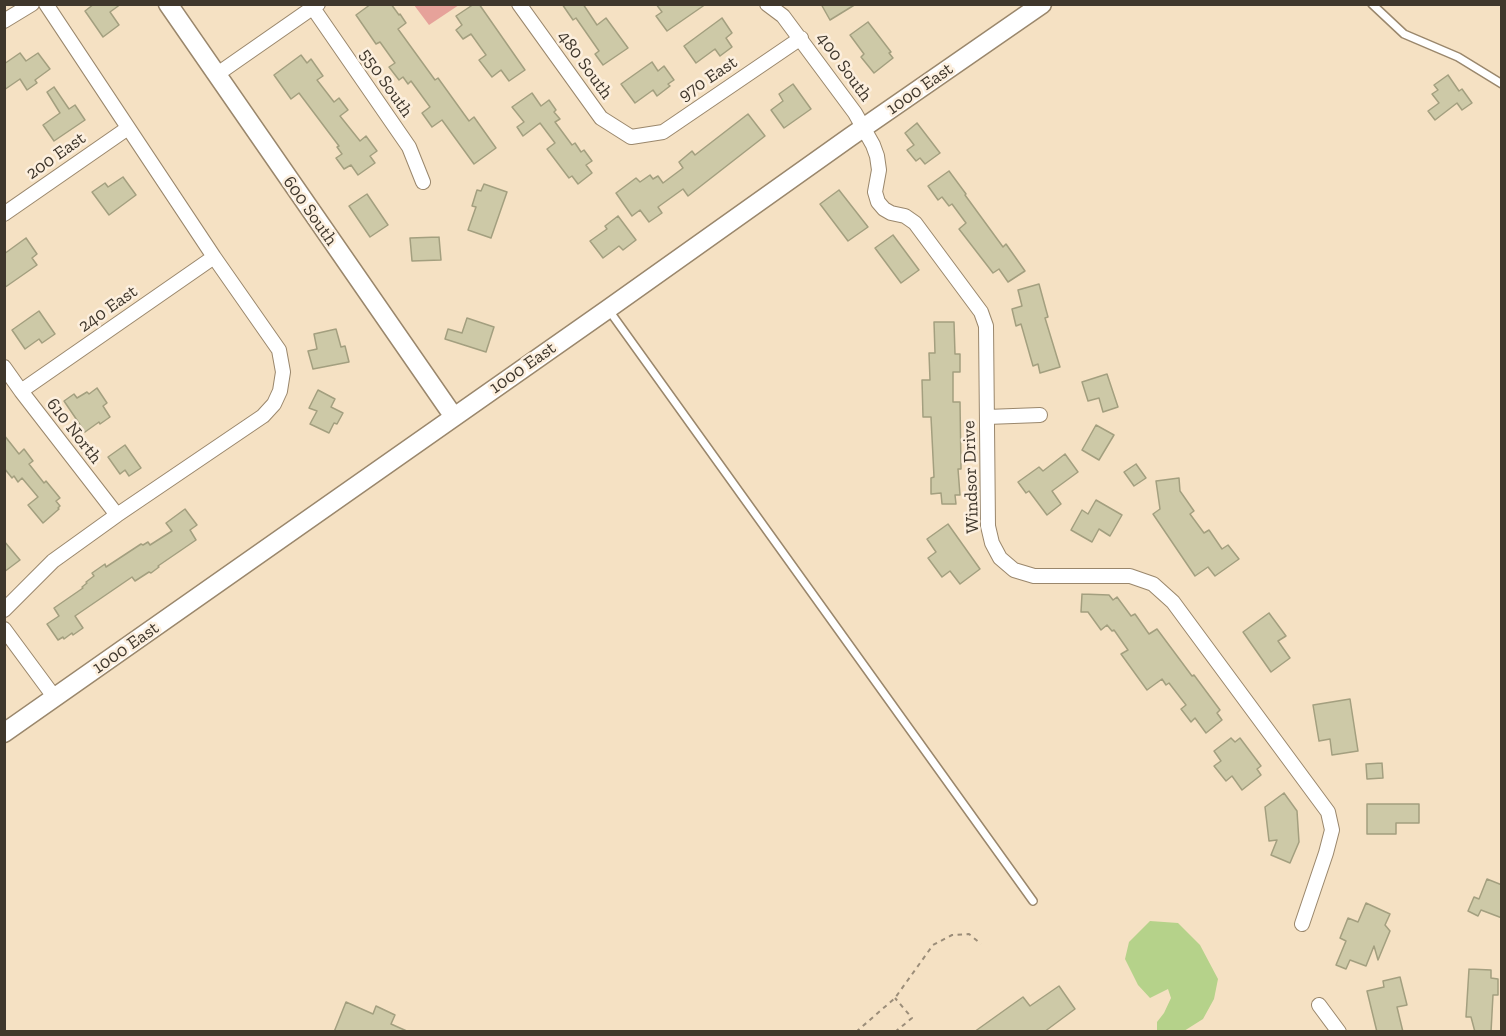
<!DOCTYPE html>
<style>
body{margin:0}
#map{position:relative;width:1506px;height:1036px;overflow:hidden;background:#f5e1c3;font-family:"Zilla Slab",serif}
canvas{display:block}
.frame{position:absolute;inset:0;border:6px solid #3f372c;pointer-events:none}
</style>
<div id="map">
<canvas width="1506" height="1036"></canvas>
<div class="frame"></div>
</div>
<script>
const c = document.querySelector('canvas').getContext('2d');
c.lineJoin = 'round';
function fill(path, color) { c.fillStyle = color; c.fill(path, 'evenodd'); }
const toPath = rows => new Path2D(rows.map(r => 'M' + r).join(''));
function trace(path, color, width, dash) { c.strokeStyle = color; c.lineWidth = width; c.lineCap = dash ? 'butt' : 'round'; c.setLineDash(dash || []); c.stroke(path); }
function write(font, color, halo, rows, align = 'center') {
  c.font = font + ' "Zilla Slab",serif'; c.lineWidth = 5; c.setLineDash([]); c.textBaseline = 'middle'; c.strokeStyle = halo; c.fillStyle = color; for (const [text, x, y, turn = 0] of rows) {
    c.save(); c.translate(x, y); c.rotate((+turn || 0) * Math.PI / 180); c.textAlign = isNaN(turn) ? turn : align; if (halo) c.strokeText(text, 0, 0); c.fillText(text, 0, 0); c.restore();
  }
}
fill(toPath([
 [414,5,459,5,429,25]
]), '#e6a29a');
fill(toPath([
 [1150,921,1178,923,1200,945,1218,979,1214,999,1203,1019,1184,1031,1157,1031,1157,1022,1164,1013,1171,998,1168,989,1150,998,1138,985,1125,959,1129,942]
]), '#b5d28a');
const building = toPath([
 [94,4,121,4,110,12,119,25,103,37,85,11,94,4],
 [371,4,391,4,399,15,400,14,406,23,398,29,435,80,438,78,469,121,474,117,496,148,474,164,442,120,432,127,422,113,430,107,411,81,408,84,403,77,399,80,389,67,395,63,380,42,376,44,356,15,371,4],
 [474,4,479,4,525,70,509,81,501,70,492,77,479,60,486,55,471,34,463,39,456,30,462,25,456,16,474,4],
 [562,4,583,4,597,25,606,18,628,48,603,65,595,54,599,51,576,18,573,20,562,4],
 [656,4,706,4,667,31,656,16,662,12,656,4],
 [821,4,856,4,830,20,821,4],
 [722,18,732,33,726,38,732,47,720,56,715,49,696,63,684,46,722,18],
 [868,22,891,52,889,53,893,58,874,73,861,57,864,54,850,35,868,22],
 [20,53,26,61,38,53,50,69,35,80,37,83,27,90,20,79,4,90,4,64,20,53],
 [301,55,307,63,311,59,323,76,317,80,334,102,339,98,348,110,340,116,360,141,366,136,377,151,370,156,375,163,358,175,351,165,344,169,336,158,342,154,337,147,339,146,299,93,291,99,274,75,301,55],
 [652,62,658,71,664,66,674,80,668,84,670,86,657,96,653,90,635,103,621,84,652,62],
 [1448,75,1459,91,1462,89,1472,103,1462,110,1457,103,1435,120,1428,111,1439,103,1432,94,1438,90,1434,85,1448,75],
 [793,84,811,109,784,128,771,110,783,101,779,94,793,84],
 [54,87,69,109,75,105,85,120,54,141,43,125,60,113,47,92,54,87],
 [532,93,541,106,549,100,556,110,554,112,560,119,555,122,572,145,575,143,581,152,584,150,592,161,586,165,592,173,578,184,572,176,569,178,547,149,555,143,540,123,523,136,517,127,524,122,512,107,532,93],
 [748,114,765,136,688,196,683,189,658,207,662,213,649,222,640,210,632,216,616,193,636,178,640,182,650,175,653,179,658,176,663,183,683,168,679,162,692,151,695,155,748,114],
 [917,123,940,153,925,164,920,158,916,161,907,150,914,145,905,133,917,123],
 [949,171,966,194,965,195,1003,247,1006,244,1025,271,1008,282,999,269,993,273,959,229,966,223,952,204,949,206,942,197,938,200,928,186,949,171],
 [123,177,136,195,109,215,92,192,105,183,108,187,123,177],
 [484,184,507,192,491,238,468,230,476,207,472,206,477,190,481,191,484,184],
 [839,190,868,227,848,241,820,204,839,190],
 [367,194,388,225,370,237,349,206,367,194],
 [618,216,636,240,623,250,619,246,603,258,590,241,607,229,605,226,618,216],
 [893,235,919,270,901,283,875,248,893,235],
 [439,237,441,260,412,261,410,238,439,237],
 [26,238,37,254,32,258,37,265,4,288,4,254,26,238],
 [1039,284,1048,317,1045,318,1060,367,1040,373,1038,364,1033,366,1021,324,1016,326,1012,309,1022,306,1018,290,1039,284],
 [39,311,55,334,42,343,39,339,25,349,12,330,39,311],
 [467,318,494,327,486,352,445,339,448,329,462,333,467,318],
 [934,322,954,322,955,354,960,354,960,372,953,372,953,402,960,402,961,469,958,469,960,495,955,495,956,504,942,504,941,493,931,494,931,478,934,477,931,417,923,417,922,380,930,380,929,353,935,353,934,322],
 [336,329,341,347,345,346,349,362,313,369,308,351,317,349,314,334,336,329],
 [1107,374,1118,407,1103,412,1099,398,1088,401,1082,382,1107,374],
 [97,388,107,403,103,406,110,417,100,424,99,422,85,432,64,401,74,394,77,398,87,392,89,394,97,388],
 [318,390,335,399,331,407,343,413,337,424,334,423,329,433,310,424,317,411,309,408,318,390],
 [1096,425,1114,435,1099,460,1082,450,1096,425],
 [4,435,19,454,24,449,33,461,29,464,44,483,46,481,60,498,56,501,60,506,58,508,59,509,43,523,28,505,38,497,22,478,18,482,14,476,12,478,4,468,4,435],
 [125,445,141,468,129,476,125,470,120,474,108,457,125,445],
 [1065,454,1078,472,1052,491,1061,504,1047,515,1029,491,1026,493,1018,482,1039,467,1043,471,1065,454],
 [1136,464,1146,478,1134,486,1124,472,1136,464],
 [1179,478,1180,491,1194,511,1190,514,1204,533,1209,530,1222,549,1228,545,1239,559,1215,576,1208,567,1195,576,1153,514,1160,509,1156,481,1179,478],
 [1096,500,1122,515,1110,536,1099,529,1092,542,1071,530,1082,510,1088,514,1096,500],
 [185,509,197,525,190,530,196,540,158,566,159,567,151,573,149,572,135,581,132,577,75,616,83,628,73,635,72,633,64,639,63,637,58,640,47,624,59,616,54,608,83,588,82,587,87,583,86,582,94,576,92,573,105,564,106,567,141,544,143,545,148,542,150,545,172,531,166,523,185,509],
 [948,524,980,569,960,584,950,571,942,577,928,558,936,552,927,539,948,524],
 [4,541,20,560,4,572,4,541],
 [1082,594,1109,595,1113,600,1117,597,1131,616,1135,614,1149,634,1157,629,1192,676,1194,675,1220,710,1217,713,1222,720,1206,733,1195,718,1191,722,1181,709,1186,705,1169,683,1166,685,1162,679,1147,690,1121,654,1128,650,1114,630,1112,631,1107,625,1101,630,1088,612,1081,612,1082,594],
 [1269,613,1286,636,1278,641,1290,658,1271,672,1243,632,1269,613],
 [1350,699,1358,751,1332,755,1330,739,1319,741,1313,705,1350,699],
 [1231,738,1235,742,1240,738,1261,766,1257,769,1261,775,1242,790,1232,776,1226,781,1214,766,1221,761,1214,751,1231,738],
 [1382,763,1383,778,1367,779,1366,764,1382,763],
 [1284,793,1297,811,1299,842,1290,863,1271,855,1277,840,1269,841,1265,807,1284,793],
 [1367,804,1419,804,1419,823,1396,823,1396,834,1367,834,1367,804],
 [1487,879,1502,885,1502,918,1481,910,1478,916,1468,911,1474,897,1479,899,1487,879],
 [1366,903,1390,914,1385,925,1390,931,1378,960,1374,946,1366,966,1350,960,1346,969,1336,965,1346,941,1340,938,1348,918,1358,922,1366,903],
 [1469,969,1491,970,1491,978,1498,979,1498,995,1493,995,1491,1032,1475,1032,1471,1017,1466,1017,1469,969],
 [1400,977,1407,1005,1397,1007,1403,1032,1377,1032,1367,991,1384,987,1383,981,1400,977],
 [1059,986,1075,1009,1044,1032,974,1032,1023,997,1030,1006,1059,986],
 [346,1002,373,1014,376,1006,395,1015,391,1024,409,1032,334,1032,346,1002]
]);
fill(building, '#cdc9a7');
trace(building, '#a39f7f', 1.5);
const service = toPath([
 [1372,4,1404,34,1458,57,1502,84],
 [608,309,1033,901]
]);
const minor = toPath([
 [519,4,601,118,631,137,663,132,801,38],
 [767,4,783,16,855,113,873,145,877,156,879,170,875,192,878,202,884,209,891,213,905,216,915,223,981,312,986,326,988,526,992,543,1000,558,1014,570,1034,576,1130,576,1153,584,1173,602,1328,812,1332,830,1326,853,1302,924],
 [313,8,409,147,423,182],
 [4,21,32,4],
 [216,75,318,4],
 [4,214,128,128],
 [4,367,21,391,117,515],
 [21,391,214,257],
 [987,417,1040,415],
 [4,610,53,561,117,515,263,416,274,404,280,391,283,372,279,350,214,257,46,4],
 [4,629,55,698],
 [1319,1005,1339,1032]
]);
const tertiary = toPath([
 [168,4,454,417],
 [4,733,608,309,850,137,1042,4]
]);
trace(service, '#9a876c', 10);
trace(minor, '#9a876c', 16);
trace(tertiary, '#9a876c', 21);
trace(toPath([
 [856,1032,895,998,933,945,952,935,969,934,981,944],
 [895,1032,912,1018,895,998]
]), '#9b8d79', 2, [4.5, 4.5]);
trace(service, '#fff', 7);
trace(minor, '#fff', 14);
trace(tertiary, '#fff', 18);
write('18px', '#3f372c', '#fcefde', [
 ["480 South",585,65,54],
 ["400 South",844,67,54],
 ["970 East",708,79,-34],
 ["550 South",386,83,55],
 ["1000 East",920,89,-35],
 ["200 East",56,156,-35],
 ["600 South",310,211,55],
 ["240 East",108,309,-35],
 ["1000 East",523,368,-35],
 ["610 North",74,431,52],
 ["Windsor Drive",971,477,-92],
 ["1000 East",126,648,-35]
]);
</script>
